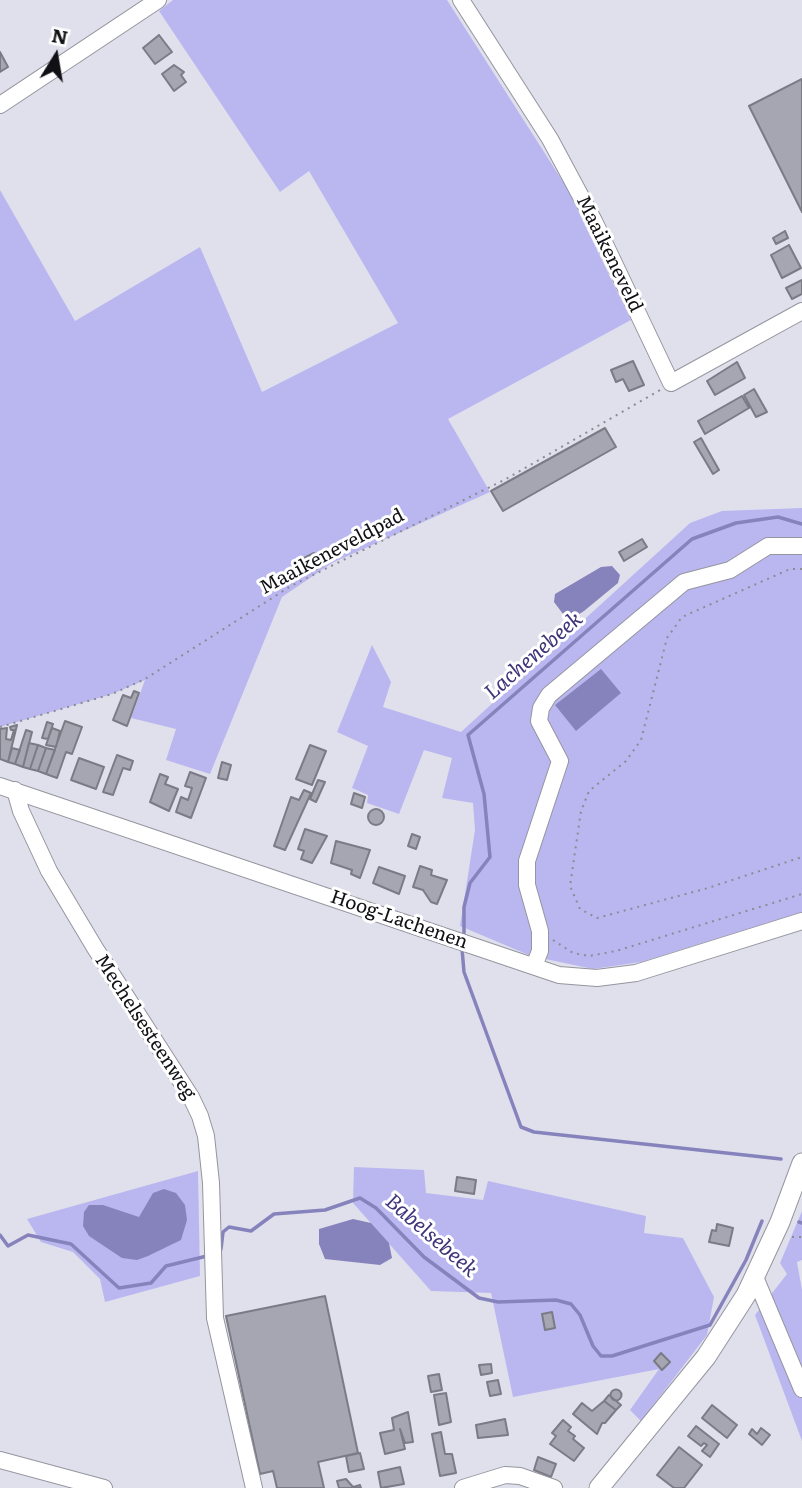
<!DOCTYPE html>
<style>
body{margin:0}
#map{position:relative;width:802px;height:1488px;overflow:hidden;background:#e0e0ec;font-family:Literata,serif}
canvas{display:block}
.north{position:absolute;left:21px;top:21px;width:70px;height:70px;-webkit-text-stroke:5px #fff;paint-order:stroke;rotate:11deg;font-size:19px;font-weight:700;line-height:28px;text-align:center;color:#111115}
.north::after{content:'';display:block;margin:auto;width:24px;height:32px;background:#111115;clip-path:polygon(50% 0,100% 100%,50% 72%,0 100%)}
</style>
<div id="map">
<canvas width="802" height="1488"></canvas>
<div class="north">N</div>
</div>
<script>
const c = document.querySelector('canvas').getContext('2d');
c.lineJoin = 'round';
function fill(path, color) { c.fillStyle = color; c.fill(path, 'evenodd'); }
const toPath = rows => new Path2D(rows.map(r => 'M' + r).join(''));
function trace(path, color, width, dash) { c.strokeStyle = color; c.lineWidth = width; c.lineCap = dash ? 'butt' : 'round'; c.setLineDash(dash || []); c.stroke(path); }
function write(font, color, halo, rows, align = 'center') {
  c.font = font + ' Literata,serif'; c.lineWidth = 6; c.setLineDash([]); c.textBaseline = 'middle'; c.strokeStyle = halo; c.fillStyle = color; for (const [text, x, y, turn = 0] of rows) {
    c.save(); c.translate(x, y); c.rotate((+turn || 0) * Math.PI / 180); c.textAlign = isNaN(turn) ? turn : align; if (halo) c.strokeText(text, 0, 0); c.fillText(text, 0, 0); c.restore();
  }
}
fill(toPath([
 [173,0,447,0,567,188,631,320,448,419,490,492,332,563,282,597,210,774,166,760,176,729,131,718,145,680,112,694,0,727,0,190,75,321,200,247,262,392,398,323,309,171,280,192,159,11],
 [802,508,802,912,641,962,593,969,531,956,460,926,475,830,473,803,442,798,452,758,424,750,399,814,367,803,368,795,352,788,368,746,337,732,372,645,391,682,383,707,461,732,690,523,722,511],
 [354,1167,424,1170,426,1193,483,1200,488,1181,646,1216,644,1233,683,1238,714,1297,707,1335,641,1421,630,1410,659,1369,513,1397,491,1293,431,1291,353,1203],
 [198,1171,200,1276,105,1302,100,1279,73,1252,41,1242,27,1219],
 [802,1211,802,1260,797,1262,802,1290,802,1441,755,1315,787,1274,780,1263]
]), '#bab7f0');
fill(toPath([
 [612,566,620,575,618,583,584,611,573,618,566,618,554,602,555,594,601,567],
 [601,669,621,693,576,731,555,705],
 [164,1189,176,1193,185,1205,187,1220,181,1240,148,1256,137,1260,122,1258,89,1236,83,1226,84,1212,89,1205,103,1205,139,1217,153,1193],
 [353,1219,371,1223,389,1243,392,1258,380,1265,325,1259,319,1244,319,1229]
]), '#8683bc');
trace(toPath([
 [464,933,464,907,470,883,490,857,484,794,468,735,692,539,736,523,778,517,802,524],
 [462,949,464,972,521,1127,534,1132,781,1159],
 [799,1222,802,1223],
 [0,1235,8,1246,28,1235,71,1244,119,1288,151,1283,166,1266,207,1256],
 [221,1249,223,1232,229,1227,251,1231,274,1214,325,1210,360,1198,376,1208,424,1257,479,1298,498,1302,556,1300,571,1304,580,1315,593,1346,601,1356,612,1356,710,1325,746,1260,762,1221]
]), '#8683bc', 3.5);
const building = toPath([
 [159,35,172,52,155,64,143,48,159,35],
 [0,52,8,67,0,72,0,52],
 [174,65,184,72,181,75,186,82,174,91,162,74,174,65],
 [802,79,802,212,749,106,802,79],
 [785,231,788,238,776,244,773,238,785,231],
 [789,245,801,268,782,278,771,255,789,245],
 [802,280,802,294,792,299,786,288,802,280],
 [633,361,644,385,629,391,623,379,616,382,611,370,633,361],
 [737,362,745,378,715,395,707,381,737,362],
 [754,389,767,412,756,417,744,395,754,389],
 [742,396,749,408,705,434,698,421,742,396],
 [605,428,616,447,503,511,491,491,605,428],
 [701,438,719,470,713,474,694,442,701,438],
 [642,539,647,547,624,561,619,552,642,539],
 [314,553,322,566,291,581,287,572,306,563,304,558,314,553],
 [134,691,139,693,127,726,113,720,123,695,131,698,134,691],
 [65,721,82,727,72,754,66,752,57,778,46,774,65,721],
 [47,722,53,724,48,739,42,738,47,722],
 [17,725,8,762,0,759,0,729,7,728,6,739,11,740,14,730,11,730,10,727,17,725],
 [52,728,60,731,56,747,46,745,52,728],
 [26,730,32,732,23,767,15,764,26,730],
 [29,743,38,745,30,769,23,767,29,743],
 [38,745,46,748,38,771,30,769,38,745],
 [310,745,326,751,312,785,296,779,310,745],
 [12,748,20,750,15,764,8,762,12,748],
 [46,748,55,750,46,774,38,771,46,748],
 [117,755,133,761,130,770,123,768,113,795,103,792,117,755],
 [79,758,104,767,96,789,71,780,79,758],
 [222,762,231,765,227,780,218,778,222,762],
 [190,772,206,778,191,818,176,812,181,797,188,800,192,788,185,786,190,772],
 [160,774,168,777,165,784,178,789,169,811,150,802,160,774],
 [318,780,325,782,316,802,310,799,318,780],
 [304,790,311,793,285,850,274,846,291,797,299,800,304,790],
 [354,793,365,797,362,808,351,804,354,793],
 '368 817a8 8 0 1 1 16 0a8 8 0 1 1-16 0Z',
 [305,829,327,836,312,863,301,859,304,851,298,849,305,829],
 [412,834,420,837,416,849,408,846,412,834],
 [336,841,370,850,360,878,351,874,352,870,331,863,336,841],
 [420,866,432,870,431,875,447,880,437,904,431,902,423,890,413,887,420,866],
 [379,867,405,876,399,894,373,883,379,867],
 [457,1177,476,1180,474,1194,455,1191,457,1177],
 [717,1224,733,1228,729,1246,709,1242,712,1230,716,1231,717,1224],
 [325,1296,358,1453,318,1462,324,1488,277,1488,273,1471,260,1474,226,1316,325,1296],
 [552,1312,555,1328,545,1330,542,1314,552,1312],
 [661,1353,670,1362,662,1370,654,1361,661,1353],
 [491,1364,492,1373,481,1375,479,1365,491,1364],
 [439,1374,442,1390,431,1392,428,1376,439,1374],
 [498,1380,501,1394,490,1396,487,1382,498,1380],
 '610.5 1395a5.5 5.5 0 1 1 11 0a5.5 5.5 0 1 1-11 0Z',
 [446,1393,451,1422,439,1425,434,1395,446,1393],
 [609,1395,621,1405,616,1410,604,1401,609,1395],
 [604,1401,616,1410,605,1423,602,1423,597,1434,573,1414,582,1403,592,1411,604,1401],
 [712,1405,737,1425,727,1438,702,1418,712,1405],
 [408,1412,413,1442,405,1443,400,1429,405,1449,385,1454,380,1433,394,1430,392,1418,408,1412],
 [505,1419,508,1435,478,1438,476,1425,505,1419],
 [563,1420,571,1427,568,1431,575,1436,573,1439,584,1448,574,1461,550,1444,556,1436,552,1433,563,1420],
 [696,1426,719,1444,710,1457,702,1451,707,1445,704,1443,701,1446,688,1436,696,1426],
 [761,1428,770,1435,762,1445,749,1434,752,1429,757,1434,761,1428],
 [441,1432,445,1454,452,1454,456,1473,440,1476,432,1434,441,1432],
 [679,1447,702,1465,684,1488,674,1488,657,1475,679,1447],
 [360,1453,364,1469,349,1472,346,1456,360,1453],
 [538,1457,556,1464,551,1477,534,1470,538,1457],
 [400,1467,404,1484,381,1488,378,1472,400,1467],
 [346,1479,353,1487,360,1485,361,1488,339,1488,337,1481,346,1479]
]);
fill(building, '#a6a6b2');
trace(building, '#7b7b86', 2);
const minor = toPath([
 [461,0,550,139,594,221,671,383,802,311],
 [0,105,158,0],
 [0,786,559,975,597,978,636,973,802,921],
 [15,790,21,811,49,871,95,948,191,1097,200,1116,206,1136,211,1183,215,1318,254,1488],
 [534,966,540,951,540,931,527,885,527,861,560,761,539,721,541,708,549,695,684,582,730,570,768,546,802,546],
 [755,1277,802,1389],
 [0,1460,104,1488],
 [463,1488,505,1475,520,1476,554,1488]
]);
const major = toPath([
 [599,1488,706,1357,746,1295,780,1222,802,1163]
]);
trace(minor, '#9595a0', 18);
trace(major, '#9595a0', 21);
trace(toPath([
 [802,569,790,569,682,617,667,638,641,740,626,761,589,791,581,811,570,886,580,909,597,918,708,888,802,857],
 [0,727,112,694,145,679,291,586,506,479,660,390],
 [553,940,573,953,589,956,616,951,802,894],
 [792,1237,802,1237]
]), '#8b8b94', 2, [2, 5]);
trace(minor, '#fff', 16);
trace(major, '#fff', 19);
write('19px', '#111115', '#fff', [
 ["Maaikeneveld",609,254,64],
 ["Maaikeneveldpad",332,552,-28],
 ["Hoog-Lachenen",399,920,19],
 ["Mechelsesteenweg",145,1027,57]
]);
write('italic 21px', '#3e347a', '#fff', [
 ["Lachenebeek",534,656,-41],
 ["Babelsebeek",431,1236,41]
]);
</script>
